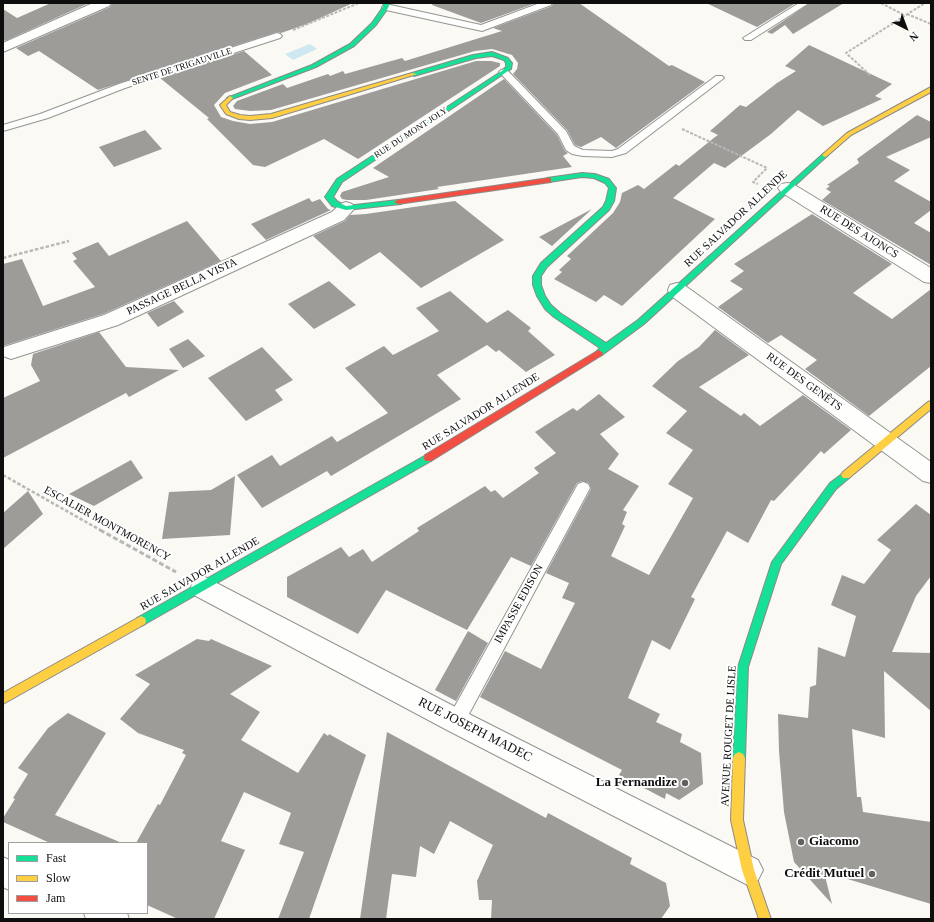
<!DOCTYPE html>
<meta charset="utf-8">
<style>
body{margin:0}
#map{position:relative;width:934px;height:922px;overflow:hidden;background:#faf9f4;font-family:Georgia,serif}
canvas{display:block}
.frame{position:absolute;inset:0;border:4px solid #0e0e0e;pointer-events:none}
.legend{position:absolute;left:8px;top:842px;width:140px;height:72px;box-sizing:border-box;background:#fff;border:1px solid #9f9f9f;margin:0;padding:5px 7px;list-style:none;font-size:12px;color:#0e0e0e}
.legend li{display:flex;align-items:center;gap:8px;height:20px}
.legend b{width:20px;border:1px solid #9f9f9f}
.north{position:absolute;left:886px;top:8px;width:40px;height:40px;-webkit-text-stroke:3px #fff;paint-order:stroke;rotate:138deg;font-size:11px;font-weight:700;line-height:16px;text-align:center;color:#0e0e0e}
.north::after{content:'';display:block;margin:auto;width:14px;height:18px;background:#0e0e0e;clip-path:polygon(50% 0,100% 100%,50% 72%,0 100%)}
</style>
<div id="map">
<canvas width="934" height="922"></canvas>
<div class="frame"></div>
<ul class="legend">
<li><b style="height:5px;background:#16e098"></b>Fast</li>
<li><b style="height:5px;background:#ffcf43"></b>Slow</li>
<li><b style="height:5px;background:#f24e42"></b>Jam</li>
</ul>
<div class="north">N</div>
</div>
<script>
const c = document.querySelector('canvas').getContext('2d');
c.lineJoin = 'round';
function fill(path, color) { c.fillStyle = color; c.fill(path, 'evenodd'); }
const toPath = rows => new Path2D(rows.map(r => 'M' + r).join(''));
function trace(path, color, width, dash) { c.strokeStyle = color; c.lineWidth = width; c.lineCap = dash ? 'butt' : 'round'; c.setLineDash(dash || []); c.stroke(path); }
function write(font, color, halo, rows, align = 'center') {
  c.font = font + ' Georgia,serif'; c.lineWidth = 4; c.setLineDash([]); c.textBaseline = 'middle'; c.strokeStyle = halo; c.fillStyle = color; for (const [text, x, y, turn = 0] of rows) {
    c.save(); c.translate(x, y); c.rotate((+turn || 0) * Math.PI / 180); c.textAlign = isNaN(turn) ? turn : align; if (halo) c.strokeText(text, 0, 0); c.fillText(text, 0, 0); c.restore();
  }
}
fill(toPath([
 [310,44,317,49,293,60,285,54]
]), '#cde8f1');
fill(toPath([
 [51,3,89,3,5,41,3,39,3,9,17,18],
 [112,3,353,3,307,24,281,33,277,32,98,90,39,51,28,56,16,48,110,7],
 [433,3,536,3,481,23,432,5],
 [553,3,579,3,669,66,672,65,705,82,616,148,601,137,581,147,575,145,567,130,513,74,517,69,518,63,512,55,492,49,475,51,271,110,250,111,235,109,233,106,237,101,283,84,287,88,328,74,330,76,343,71,345,74,402,58,405,61,502,31,493,28,552,6],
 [706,3,796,3,757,27],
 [810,3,844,3,793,34,785,25,772,34,767,32],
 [809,45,892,84,875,96,882,99,823,126,798,110,771,134,725,168,714,163,673,198,715,219,622,306,604,295,596,302,554,279,562,272,559,270,571,259,567,256,613,213,620,202,622,193,638,185,644,189,676,164,679,166,715,137,718,135,710,131,740,105,746,107,777,83,796,71,785,66],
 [244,51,272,75,225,93,214,105,221,117,233,121,250,124,272,122,476,61,491,61,500,63,500,66,358,159,324,139,265,167,253,165,207,119,209,118,160,78],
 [504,79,557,135,565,151,568,153,563,156,572,167,437,187,439,189,366,200,347,200,342,199,340,196,342,192,389,177,373,168],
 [917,115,931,122,931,137,886,157,910,170,894,181,931,202,931,210,914,223,931,233,931,265,822,200,831,192,826,189,830,186,827,185,859,163,857,159],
 [145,130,162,149,114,167,99,147],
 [309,198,312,202,320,199,328,209,331,210,266,240,251,224],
 [455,201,504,240,421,288,380,252,350,270,313,236,345,221,350,215,366,214],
 [592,209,552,246,539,237],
 [812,214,892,264,853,293,892,319,931,289,931,366,869,416,805,369,817,360,781,335,768,343,718,307,743,289,730,281,744,271,734,264],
 [187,221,221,261,103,314,3,346,3,264,22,259,43,306,95,287,73,261,77,259,72,253,98,242,109,256],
 [329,281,356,305,314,329,288,304],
 [450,291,487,323,508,310,531,328,528,331,555,355,526,372,499,350,496,352,487,345,437,375,461,399,331,476,327,471,262,508,237,475,272,455,280,466,332,436,337,442,388,413,345,368,384,346,393,355,439,331,416,308],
 [174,301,184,312,158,327,147,313],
 [715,330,749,355,699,387,741,416,744,413,760,426,803,395,851,430,824,454,821,451,774,501,771,500,748,543,727,531,691,597,695,599,670,650,652,640,628,698,660,714,656,722,682,734,680,742,701,753,703,784,679,800,666,793,665,799,619,775,622,770,480,697,505,651,541,669,575,603,562,598,569,583,546,573,591,489,589,483,582,481,577,483,531,566,511,557,467,630,386,590,358,634,287,597,287,577,341,547,349,557,363,549,372,562,419,531,417,528,485,486,491,492,495,490,503,498,539,473,534,468,556,453,535,432,573,408,577,411,599,394,625,417,600,434,619,454,608,469,639,486,623,510,627,512,622,524,625,526,611,556,649,575,693,498,668,484,693,450,666,433,687,411,652,386,678,361,699,347],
 [99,332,126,367,179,370,129,397,126,393,3,458,3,398,40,381,31,365,33,354],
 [188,339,205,356,183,368,169,349],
 [262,347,293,380,275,390,283,400,246,421,208,378],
 [131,460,143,478,94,506,69,494],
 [235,476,230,535,162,539,169,492,211,490],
 [28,491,43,514,3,549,3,513],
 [916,504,931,515,931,576,916,596,892,652,931,653,931,711,884,671,885,738,852,729,857,797,861,797,863,812,931,822,931,904,824,872,832,904,794,862,784,812,779,751,778,714,808,718,810,687,816,685,818,647,845,657,856,616,831,605,842,575,864,584,891,550,877,540],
 [468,631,488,643,456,701,435,690],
 [197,639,209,641,211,639,272,666,230,694,260,712,241,740,298,773,324,733,328,736,329,734,366,755,309,919,278,919,304,852,279,844,291,813,244,792,221,841,245,850,214,919,178,919,147,905,147,843,136,843,158,804,160,805,186,755,182,753,184,750,138,733,120,719,150,684,135,675],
 [68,713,106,733,55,815,122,843,50,843,3,822,3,818,15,799,13,798,28,774,18,768,48,728],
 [387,732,546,818,548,813,632,858,630,864,666,883,670,906,661,919,491,919,492,900,479,900,477,881,493,845,450,821,434,854,420,846,416,877,392,874,386,919,360,919]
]), '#9e9c99');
const lane = toPath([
 [540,3,552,3,551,5,482,31,386,10,382,7,386,4,481,25,540,3],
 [799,3,809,3,751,40,745,40,743,38,799,3],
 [277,33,280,34,282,36,280,38,125,88,48,118,3,131,3,125,40,114,119,84,277,33],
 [504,69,507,70,566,131,574,146,583,150,612,151,618,149,716,76,722,76,724,78,626,153,612,157,583,156,572,154,566,150,558,134,501,74,499,72,501,70,504,69],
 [583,482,588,484,590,488,462,727,456,729,450,727,447,721,450,715,578,484,583,482]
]);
const street = toPath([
 [93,3,111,3,109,6,3,52,3,43,93,3],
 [787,183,793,184,931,268,931,283,924,282,781,192,778,188,781,184,787,183],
 [346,202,352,204,355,208,344,220,118,325,11,359,3,356,4,347,104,315,332,212,340,204,346,202],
 [677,283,684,285,931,462,931,483,923,481,670,295,668,290,670,285,677,283],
 [203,576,465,712,758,860,763,870,758,880,748,885,738,880,447,730,194,595,191,587,194,579,203,576],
 [3,857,9,860,9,890,3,887,3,857],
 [84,913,127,913,129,919,86,919,84,913]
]);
const fast = toPath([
 [384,3,390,3,388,8,376,25,354,46,316,67,232,99,227,98,312,65,350,44,372,23,383,7,384,3],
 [492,52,508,58,512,63,511,69,342,182,333,197,338,202,346,206,398,200,402,202,401,204,346,210,332,206,325,197,337,179,502,71,506,67,506,63,504,60,492,56,476,58,414,76,411,74,412,73,473,55,492,52],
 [825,153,828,155,827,156,644,324,602,355,599,356,595,353,600,348,554,317,545,309,537,296,533,285,533,276,541,263,603,207,606,201,609,188,605,183,594,178,582,177,549,182,547,182,547,178,582,173,595,174,609,179,616,188,614,201,609,210,547,267,541,276,541,285,545,296,551,305,560,313,606,343,638,320,823,154,825,153],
 [428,454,431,455,432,458,431,461,145,624,141,626,137,624,136,621,137,618,428,454],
 [846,471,849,472,851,475,849,478,836,489,781,564,748,667,745,758,743,762,739,764,735,762,733,758,738,667,772,562,830,483,846,471]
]);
const slow = toPath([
 [412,73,417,74,272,118,250,120,239,119,226,114,220,105,230,96,233,98,226,105,230,112,240,115,250,116,271,114,412,73],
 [931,87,931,92,851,135,827,156,825,157,822,155,847,133,931,87],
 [931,401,931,409,849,478,843,478,841,475,843,472,928,402,931,401],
 [141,616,145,618,146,621,145,624,3,704,3,693,141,616],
 [739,752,743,754,745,758,743,820,754,870,771,919,759,919,742,870,731,820,733,758,735,754,739,752]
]);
const jam = toPath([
 [549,178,551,178,551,182,398,204,394,202,398,200,549,178],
 [599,350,603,353,602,355,431,461,425,461,424,458,425,455,599,350]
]);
trace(lane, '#949492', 2);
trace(street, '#949492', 2);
trace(fast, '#8b8a88', 2);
trace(slow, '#8b8a88', 2);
trace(jam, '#8b8a88', 2);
trace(toPath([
 [881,3,904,15],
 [907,14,931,24],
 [293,30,359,3],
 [870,75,846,53,925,3],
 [682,129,767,168,753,182,758,184]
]), '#b8b8b7', 2, [3, 1.5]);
trace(toPath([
 [3,258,69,241],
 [3,475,102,531]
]), '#b8b8b7', 2.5, [3.5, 2]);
trace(toPath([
 [100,530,176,572]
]), '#b8b8b7', 3, [5, 2.5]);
fill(lane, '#fefefd');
fill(street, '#fefefd');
fill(fast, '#16e098');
fill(slow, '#ffcf43');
fill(jam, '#f24e42');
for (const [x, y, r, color] of [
 [685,783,4,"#61605e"],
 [801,842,4,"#61605e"],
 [872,874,4,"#61605e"]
]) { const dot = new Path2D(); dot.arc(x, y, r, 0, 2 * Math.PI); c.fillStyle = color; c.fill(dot); trace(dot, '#fff', 1.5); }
write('9px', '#0e0e0e', '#fff', [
 ["SENTE DE TRIGAUVILLE",182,67,-18],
 ["RUE DU MONT JOLY",411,133,-33]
]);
write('11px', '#0e0e0e', '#fff', [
 ["RUE SALVADOR ALLENDE",736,219,-43],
 ["RUE DES AJONCS",859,232,32],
 ["PASSAGE BELLA VISTA",182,287,-25],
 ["RUE DES GENÊTS",804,382,36],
 ["RUE SALVADOR ALLENDE",481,412,-32],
 ["ESCALIER MONTMORENCY",107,524,29],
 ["RUE SALVADOR ALLENDE",200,574,-30],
 ["IMPASSE EDISON",519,604,-61],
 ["AVENUE ROUGET DE LISLE",729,736,-87]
]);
write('13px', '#0e0e0e', '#fff', [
 ["RUE JOSEPH MADEC",475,730,27]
]);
write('bold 13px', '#0e0e0e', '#fff', [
 ["La Fernandize",677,783],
 ["Giacomo",809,842,"left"],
 ["Crédit Mutuel",864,874]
], 'right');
</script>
